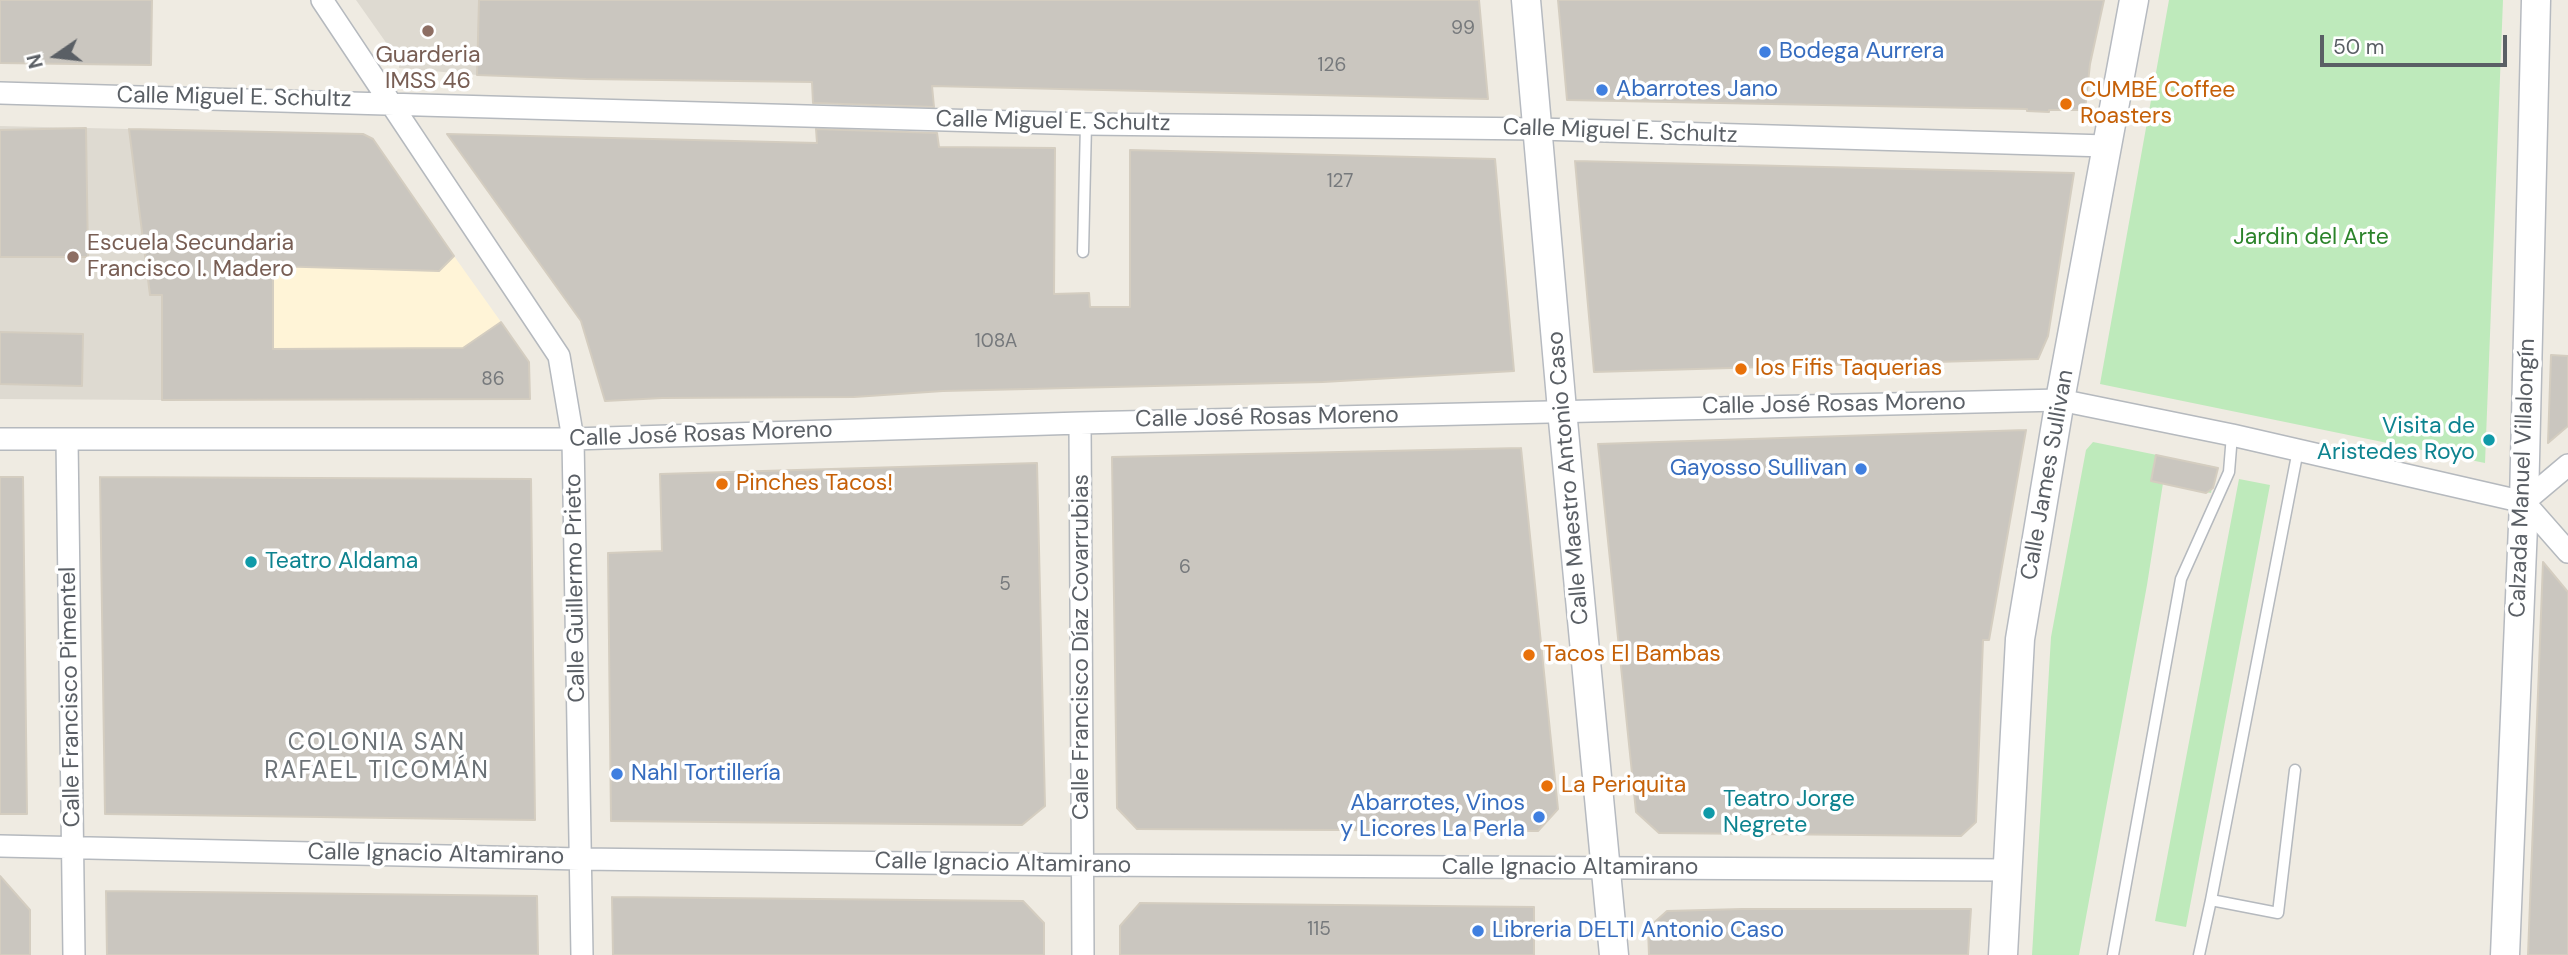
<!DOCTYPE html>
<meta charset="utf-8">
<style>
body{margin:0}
#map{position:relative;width:2568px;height:955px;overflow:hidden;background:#efebe2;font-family:"DM Sans",sans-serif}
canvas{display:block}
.north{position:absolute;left:21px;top:21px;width:70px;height:70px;-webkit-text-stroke:5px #fff;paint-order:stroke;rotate:256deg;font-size:19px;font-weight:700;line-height:28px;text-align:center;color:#5a5f65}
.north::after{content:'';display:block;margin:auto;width:24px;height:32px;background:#5a5f65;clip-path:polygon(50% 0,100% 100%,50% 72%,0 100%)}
.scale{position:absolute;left:2320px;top:35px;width:187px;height:32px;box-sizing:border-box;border:4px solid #5a5f65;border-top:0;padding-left:9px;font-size:21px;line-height:24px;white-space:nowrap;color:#5a5f65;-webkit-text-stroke:5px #fff;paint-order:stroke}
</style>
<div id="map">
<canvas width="2568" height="955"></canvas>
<div class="north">N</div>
<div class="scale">50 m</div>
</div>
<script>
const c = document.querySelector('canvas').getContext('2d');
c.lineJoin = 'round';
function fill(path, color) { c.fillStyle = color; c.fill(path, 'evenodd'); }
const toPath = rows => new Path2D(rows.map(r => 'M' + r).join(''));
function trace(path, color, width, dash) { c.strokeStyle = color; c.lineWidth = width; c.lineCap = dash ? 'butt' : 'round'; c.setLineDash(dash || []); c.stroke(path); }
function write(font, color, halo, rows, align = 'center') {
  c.font = font + ' "DM Sans",sans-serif'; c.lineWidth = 7; c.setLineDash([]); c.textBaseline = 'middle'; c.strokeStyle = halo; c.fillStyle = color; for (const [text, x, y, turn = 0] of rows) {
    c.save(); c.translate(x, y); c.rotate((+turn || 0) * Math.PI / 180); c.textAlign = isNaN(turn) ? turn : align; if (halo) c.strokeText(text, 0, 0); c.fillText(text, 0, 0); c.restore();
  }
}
fill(toPath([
 [454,256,501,322,463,348,273,349,273,266,438,271]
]), '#fff4d7');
fill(toPath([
 [356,0,479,0,477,75,399,68,399,61],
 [0,126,129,129,151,295,162,295,162,400,0,399]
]), '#dedad1');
fill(toPath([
 [2169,0,2503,0,2485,463,2100,384],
 [2093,442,2216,467,2211,493,2163,483,2147,585,2079,955,2032,955,2051,637,2086,450],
 [2239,479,2270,485,2186,927,2155,921]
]), '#beeabb');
const building = toPath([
 [0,0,152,0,151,65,0,63,0,0],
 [479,0,1479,0,1488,99,932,86,934,107,813,103,812,82,586,79,477,75,479,0],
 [1558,0,2104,0,2090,64,2085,110,2049,110,2049,112,2027,111,2027,109,1567,100,1558,0],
 [86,128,88,257,0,257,0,130,86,128],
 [129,129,363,134,373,139,454,256,439,271,273,266,273,349,463,348,501,322,529,362,530,399,162,400,162,295,150,295,129,129],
 [816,129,937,133,939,147,1055,148,1054,294,1089,293,1090,307,1130,307,1130,150,1495,159,1514,371,1323,382,943,391,854,397,662,398,605,401,581,321,447,134,817,143,816,129],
 [1575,161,2074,173,2048,336,2038,359,1594,372,1575,161],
 [0,332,83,334,82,386,0,384,0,332],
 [2551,355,2568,356,2568,426,2548,443,2551,355],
 [2026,430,1989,640,1983,640,1976,822,1961,836,1659,833,1636,812,1598,444,2026,430],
 [1521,448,1558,809,1538,831,1137,829,1117,808,1112,457,1521,448],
 [2156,455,2218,468,2213,488,2206,493,2151,481,2156,455],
 [1037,463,1045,806,1022,825,611,821,608,553,662,551,660,474,1037,463],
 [0,477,23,477,27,814,0,814,0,477],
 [100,477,531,479,535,820,105,814,100,477],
 [2543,562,2568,592,2568,955,2528,955,2543,562],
 [0,876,30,910,30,955,0,955,0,876],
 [106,891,537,896,538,955,107,955,106,891],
 [612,897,1023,901,1044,923,1044,955,613,955,612,897],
 [1140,903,1534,907,1534,955,1120,955,1120,926,1140,903],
 [1742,909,1971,909,1968,955,1649,955,1648,928,1667,911,1742,909]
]);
fill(building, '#cac6bf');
trace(building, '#d4cdc0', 2);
const lane = toPath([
 [1083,252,1086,124],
 [2295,770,2278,913,2211,900,2298,450],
 [2113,955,2181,579,2229,472,2232,435],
 [2199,955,2211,900]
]);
const street = toPath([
 [322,0,559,356,573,439,582,955],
 [0,93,1086,124,1539,129,2106,146],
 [1080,423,1083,955],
 [0,439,573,439,1080,423,2060,400,2232,435,2524,502],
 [67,440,74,955],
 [2524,502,2568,552],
 [2524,502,2568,465],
 [0,846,580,859,1083,865,2007,870]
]);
const secondary = toPath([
 [1526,0,1562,410,1614,955],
 [2003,955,2020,639,2060,400,2134,0],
 [2505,955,2524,502,2536,0]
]);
trace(lane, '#b5b9be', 13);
trace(street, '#b5b9be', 24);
trace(secondary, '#b6bac0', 31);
trace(lane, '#fff', 10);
trace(street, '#fff', 21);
trace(secondary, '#fff', 28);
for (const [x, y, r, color] of [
 [428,31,7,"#8d6e63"],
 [1765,52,7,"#3f7fe0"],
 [1602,90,7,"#3f7fe0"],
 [2066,104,7,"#e8710a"],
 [73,257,7,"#8d6e63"],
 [1741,369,7,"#e8710a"],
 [2489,440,7,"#0f9aa8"],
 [1861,469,7,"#3f7fe0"],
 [722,484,7,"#e8710a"],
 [251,562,7,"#0f9aa8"],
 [1529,655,7,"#e8710a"],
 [617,774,7,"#3f7fe0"],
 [1547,786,7,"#e8710a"],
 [1709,813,7,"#0f9aa8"],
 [1539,817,7,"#3f7fe0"],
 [1478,931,7,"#3f7fe0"]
]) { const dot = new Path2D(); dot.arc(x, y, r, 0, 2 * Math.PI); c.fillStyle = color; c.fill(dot); trace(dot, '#fff', 2.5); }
write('19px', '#76797c', null, [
 ["99",1463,29],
 ["126",1332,66],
 ["127",1340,182],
 ["108A",996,342],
 ["86",493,380],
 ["6",1185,568],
 ["5",1005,585],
 ["115",1319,930]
]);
write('23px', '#366cbe', '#fff', [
 ["Bodega Aurrera",1779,52],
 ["Abarrotes Jano",1616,90],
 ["Gayosso Sullivan",1847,469,"right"],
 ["Nahl Tortillería",631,774],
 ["Abarrotes, Vinos",1525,804,"right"],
 ["y Licores La Perla",1525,830,"right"],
 ["Libreria DELTI Antonio Caso",1492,931]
], 'left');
write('23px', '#785e54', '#fff', [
 ["Guarderia",428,56],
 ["IMSS 46",428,82],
 ["Escuela Secundaria",87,244,"left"],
 ["Francisco I. Madero",87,270,"left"]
]);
write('23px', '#c56008', '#fff', [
 ["CUMBÉ Coffee",2080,91],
 ["Roasters",2080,117],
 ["los Fifis Taquerias",1755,369],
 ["Pinches Tacos!",736,484],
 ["Tacos El Bambas",1543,655],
 ["La Periquita",1561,786]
], 'left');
write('23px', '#5a5f65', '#fff', [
 ["Calle Miguel E. Schultz",234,98,1],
 ["Calle Miguel E. Schultz",1053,122,1],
 ["Calle Miguel E. Schultz",1620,132,2],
 ["Calle José Rosas Moreno",1834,405,-1],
 ["Calle José Rosas Moreno",1267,418,-1],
 ["Calle José Rosas Moreno",701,435,-2],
 ["Calle James Sullivan",2048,475,-80],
 ["Calle Maestro Antonio Caso",1569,478,-95],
 ["Calzada Manuel Villalongín",2523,478,-88],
 ["Calle Guillermo Prieto",576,588,-91],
 ["Calle Francisco Díaz Covarrubias",1082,647,-90],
 ["Calle Francisco Pimentel",71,697,-91],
 ["Calle Ignacio Altamirano",436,855,1],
 ["Calle Ignacio Altamirano",1003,864,1],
 ["Calle Ignacio Altamirano",1570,868]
]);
write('23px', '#2b832a', '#fff', [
 ["Jardin del Arte",2311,238]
]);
write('23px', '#0d838f', '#fff', [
 ["Visita de",2475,427,"right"],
 ["Aristedes Royo",2475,453,"right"],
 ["Teatro Aldama",265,562],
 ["Teatro Jorge",1723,800],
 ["Negrete",1723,826]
], 'left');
c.letterSpacing = '2px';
write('24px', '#6b7277', '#fff', [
 ["COLONIA SAN",377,744],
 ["RAFAEL TICOMÁN",377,772]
]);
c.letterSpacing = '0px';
</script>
